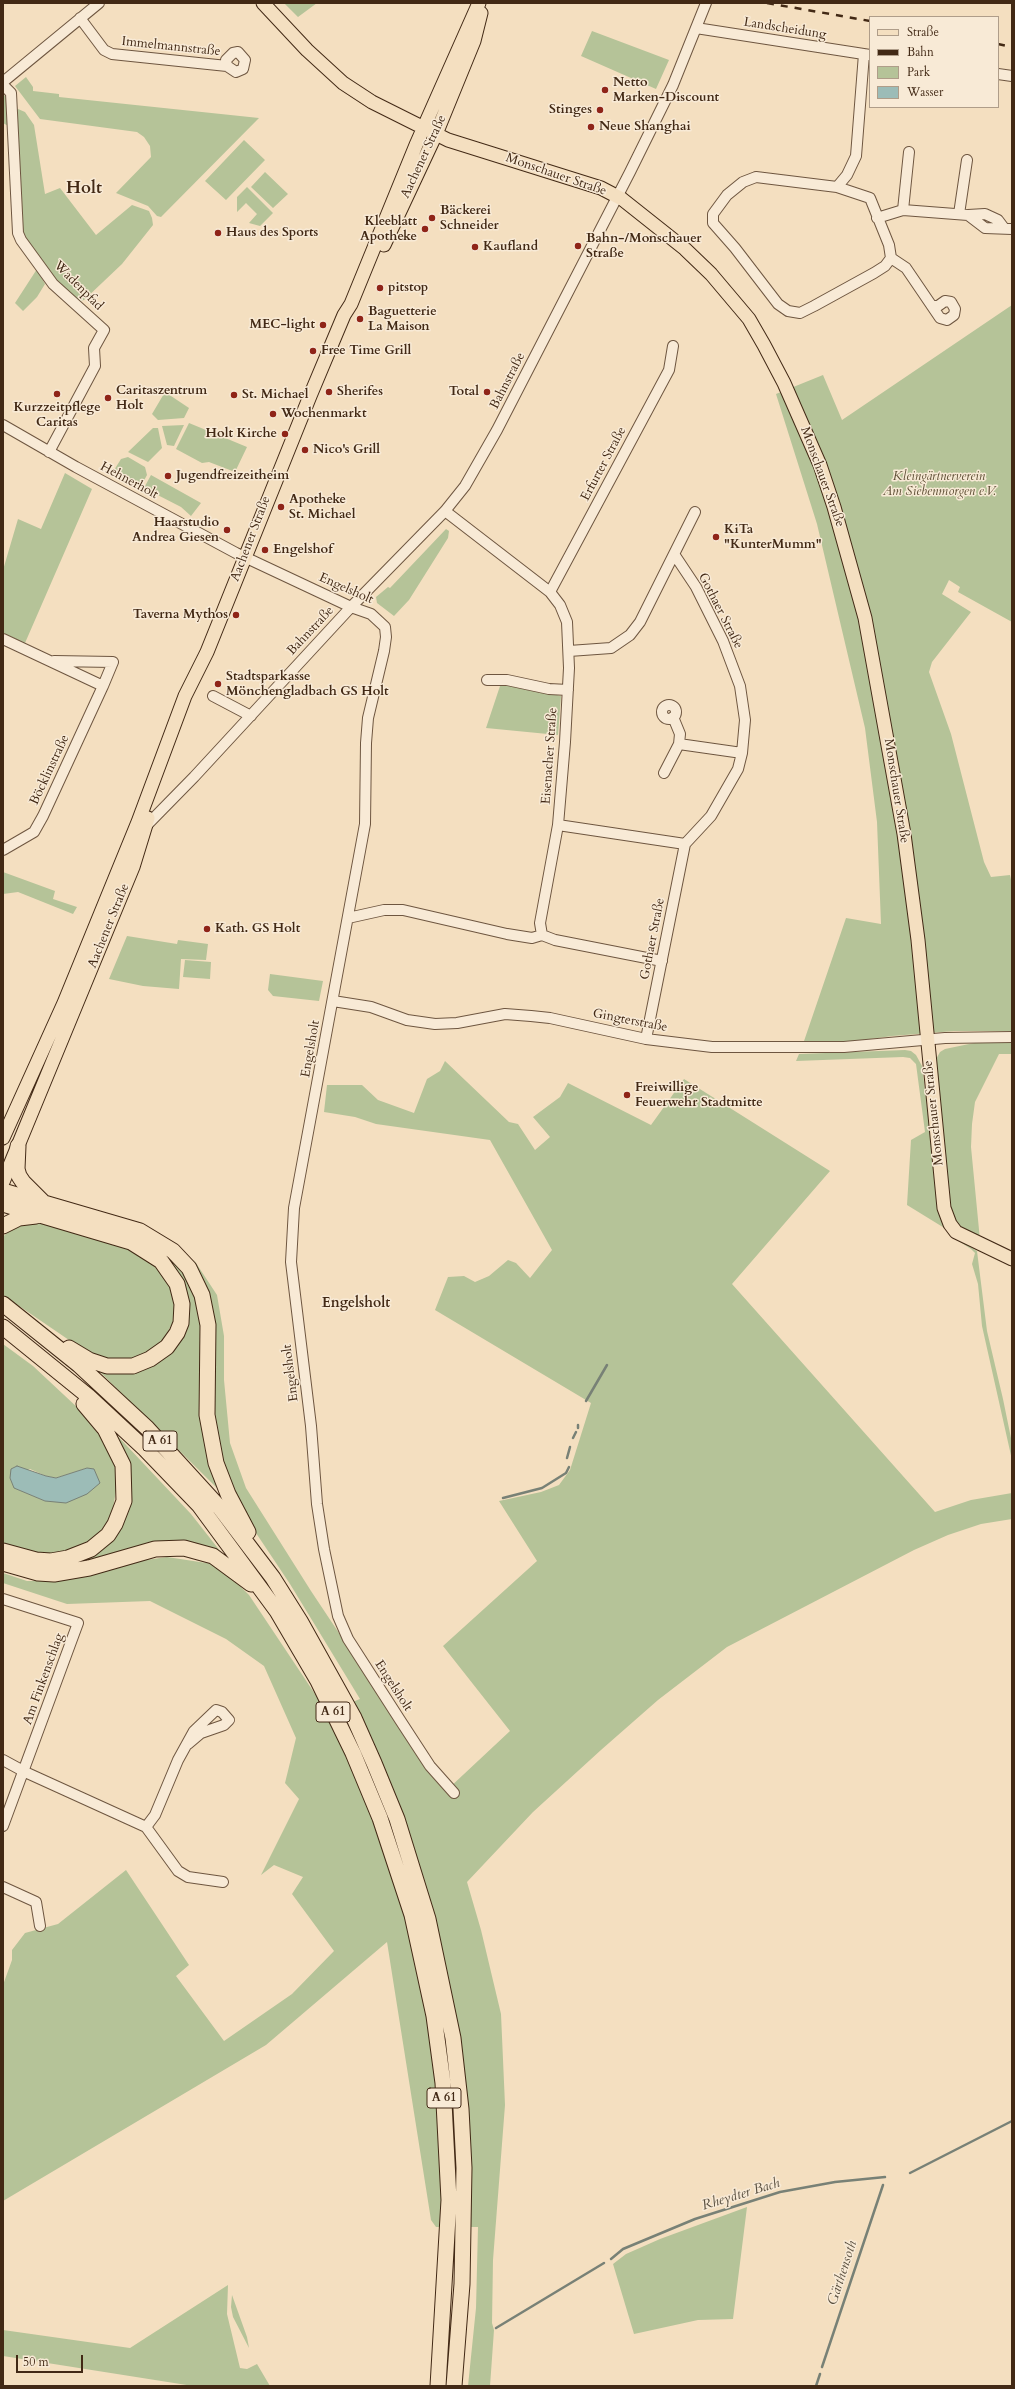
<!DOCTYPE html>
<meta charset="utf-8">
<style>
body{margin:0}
#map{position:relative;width:1015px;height:2389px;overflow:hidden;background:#f4dfc0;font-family:Cardo,serif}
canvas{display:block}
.frame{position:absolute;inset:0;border:4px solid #422915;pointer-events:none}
.legend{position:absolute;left:869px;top:16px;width:130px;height:92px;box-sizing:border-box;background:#f8ead6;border:1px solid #af9d89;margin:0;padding:5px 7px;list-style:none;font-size:12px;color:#422915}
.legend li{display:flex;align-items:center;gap:8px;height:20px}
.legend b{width:20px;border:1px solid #af9d89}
.scale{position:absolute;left:16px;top:2355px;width:67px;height:18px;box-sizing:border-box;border:2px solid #422915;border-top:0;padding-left:5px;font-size:12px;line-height:14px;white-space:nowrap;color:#422915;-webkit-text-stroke:3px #f8ead6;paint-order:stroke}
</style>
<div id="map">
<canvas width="1015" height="2389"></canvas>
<div class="frame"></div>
<ul class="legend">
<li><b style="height:5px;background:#f4dfc0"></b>Straße</li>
<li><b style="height:5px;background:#422915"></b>Bahn</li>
<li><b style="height:11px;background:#b5c398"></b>Park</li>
<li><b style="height:11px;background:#9cbcb7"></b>Wasser</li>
</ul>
<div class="scale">50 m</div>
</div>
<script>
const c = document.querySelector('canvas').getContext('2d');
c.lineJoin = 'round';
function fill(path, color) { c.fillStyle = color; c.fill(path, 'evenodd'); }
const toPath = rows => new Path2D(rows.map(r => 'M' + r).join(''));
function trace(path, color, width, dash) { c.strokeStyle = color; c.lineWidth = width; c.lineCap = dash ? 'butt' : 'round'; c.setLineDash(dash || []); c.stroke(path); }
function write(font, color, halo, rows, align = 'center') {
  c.font = font + ' Cardo,serif'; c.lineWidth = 3; c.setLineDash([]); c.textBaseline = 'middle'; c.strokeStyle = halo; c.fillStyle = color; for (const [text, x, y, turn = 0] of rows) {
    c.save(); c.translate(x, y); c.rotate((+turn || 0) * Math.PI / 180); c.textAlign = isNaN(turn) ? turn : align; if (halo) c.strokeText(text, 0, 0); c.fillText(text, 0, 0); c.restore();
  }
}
fill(toPath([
 [284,3,317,3,298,17],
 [592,31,669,60,656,89,581,56],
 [26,77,33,87,33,91,59,94,59,97,259,118,161,217,157,216,148,206,116,193,151,157,150,146,144,137,137,132,40,119,15,86],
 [5,95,7,96,10,127,3,123,3,97],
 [18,109,25,112,34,125,45,194,60,188,96,235,132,205,149,211,152,218,153,225,122,264,84,300,77,302,53,281,22,233,15,112],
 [244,140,265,160,226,200,205,181],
 [265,172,288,194,273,208,251,187],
 [247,187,273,213,260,226,249,223,257,214,246,203,237,212,237,197],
 [37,269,45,284,37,297,23,311,15,303],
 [1012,305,1012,622,958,592,960,587,949,580,942,594,971,612,932,662,929,672,951,734,984,862,991,877,1010,875,1012,884,1012,1031,954,1031,892,1036,836,1044,803,1044,846,918,881,924,877,822,865,728,817,524,776,394,823,375,842,420],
 [165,392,189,408,184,418,158,420,152,414],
 [189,423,247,447,235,472,209,462,202,463,176,449],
 [184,425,174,446,167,445,162,426],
 [153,428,158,428,162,448,148,462,128,452],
 [128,457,145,467,147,475,141,486,117,474,115,477,111,475,121,459],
 [65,473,92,489,25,643,3,633,3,570,18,519,41,529],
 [151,475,201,503,191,516,181,507,144,488],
 [446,529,449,531,448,538,409,600,394,616,377,603,376,597,388,587,390,588],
 [506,682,561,696,558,735,486,728,500,686],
 [3,872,55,891,53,899,77,907,73,914,18,892,3,894],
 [127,936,177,944,178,940,208,944,206,960,181,959,179,989,143,986,109,979],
 [185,960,211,962,210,979,183,977],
 [270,974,323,981,319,1001,273,996,268,990],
 [974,1043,1012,1043,1012,1054,999,1054,975,1102,972,1124,971,1147,980,1240,960,1228,950,1213,935,1061,940,1052,945,1049],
 [905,1050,911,1051,916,1055,922,1066,940,1212,946,1229,907,1205,911,1140,925,1132,916,1064,910,1058,903,1057,796,1061,799,1054],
 [445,1061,509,1122,518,1124,535,1150,550,1137,533,1117,560,1097,568,1083,651,1125,684,1079,830,1171,732,1284,935,1512,971,1500,1012,1493,1012,1519,981,1524,948,1535,914,1550,727,1647,658,1700,601,1750,533,1812,467,1882,481,1930,501,2014,505,2105,493,2260,492,2323,494,2330,490,2386,468,2386,476,2308,478,2227,436,2227,431,2220,387,1942,266,2045,3,2201,3,1985,12,1960,12,1950,25,1933,58,1924,126,1870,189,1965,176,1976,224,2041,292,1994,334,1951,292,1894,303,1877,274,1865,261,1875,299,1799,285,1783,296,1738,264,1666,226,1639,150,1601,67,1604,3,1583,3,1573,27,1581,60,1581,139,1561,167,1557,213,1564,228,1574,249,1595,327,1712,360,1699,290,1584,244,1515,228,1480,213,1417,203,1283,194,1260,217,1295,224,1336,224,1380,230,1443,246,1488,311,1591,434,1776,448,1789,510,1731,443,1646,537,1561,499,1501,541,1492,559,1485,570,1470,591,1403,435,1310,448,1277,464,1276,475,1282,489,1276,508,1260,516,1263,530,1278,552,1250,490,1140,376,1124,355,1117,324,1112,327,1085,362,1085,378,1100,414,1113,427,1079,440,1071],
 [37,1221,123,1246,153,1263,162,1272,174,1295,175,1306,174,1320,161,1344,151,1353,130,1360,106,1359,88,1353,3,1295,3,1237,13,1226],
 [946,1233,977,1251,987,1331,1003,1399,1012,1443,1012,1460,982,1326,978,1284,972,1264,975,1253,971,1249],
 [147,1239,182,1268,199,1306,221,1492,95,1367,123,1371,179,1336,173,1270],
 [3,1344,33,1366,79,1409,109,1448,116,1468,117,1484,113,1509,106,1525,92,1540,73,1550,55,1554,33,1552,3,1544],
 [87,1468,45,1501,15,1488,10,1478,30,1469,46,1476,56,1478],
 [112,1430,191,1514,224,1556,199,1544,181,1542,84,1564,61,1563,124,1517],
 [747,2207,733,2319,698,2320,634,2334,613,2264,626,2254,660,2239],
 [228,2285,227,2314,240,2368,247,2369,257,2364,270,2386,193,2386,3,2356,3,2330,130,2348],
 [232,2295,247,2337,249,2348,233,2317,231,2307]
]), '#b5c398');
const water = toPath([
 [17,1466,46,1476,56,1478,87,1468,94,1469,100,1483,87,1494,66,1503,45,1501,14,1488,10,1478,11,1469,17,1466]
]);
fill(water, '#9cbcb7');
trace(water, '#788176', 1);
trace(toPath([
 [586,1401,607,1365],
 [578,1428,578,1425],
 [573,1438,576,1432],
 [567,1458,570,1447],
 [503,1498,542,1488,566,1473,569,1467],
 [910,2173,1012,2121],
 [611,2259,623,2249,695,2219,780,2192,835,2182,885,2177],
 [496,2328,604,2263],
 [822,2367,883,2185],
 [816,2386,820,2374]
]), '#788176', 2.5);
const minor = toPath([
 [80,18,104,50,112,54,227,66,236,72,243,69,245,60,238,52,233,53,226,60,227,66],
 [696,28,870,55],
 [998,74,1012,76],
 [3,82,99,3],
 [3,85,11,93,18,233,21,240,53,284,104,330,94,348,95,366,49,452],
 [756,177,837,187,870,198,889,245,891,258,885,266,874,273,814,306,800,313,788,311,778,304,735,248,713,223,713,214,727,195,743,182,756,177],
 [837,187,847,175,856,156,864,54],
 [903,210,909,152],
 [959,214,967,160],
 [968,215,985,228,1012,229],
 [877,218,903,210,968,215,985,214,998,220,1004,228],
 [891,258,906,268,940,318,947,320,954,315,955,309,951,302,945,301,938,306,932,306],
 [3,425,76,467,236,553,351,607,371,614,385,627,386,637,384,651,368,718,366,743,365,824,294,1208,291,1262,311,1426,317,1504,324,1549,338,1616,348,1639,400,1720,430,1766,454,1793],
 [445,511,550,592,560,605,567,622,569,668,565,742,558,825,540,923,542,935,555,940,662,961],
 [674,554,696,587,723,641,740,686,745,720,742,753,738,769,711,816,685,844],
 [550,592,669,370,673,346],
 [3,639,103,686,113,662,54,661],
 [569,651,611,648,630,635,640,622,695,512],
 [487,680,507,680,549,689,568,690],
 [213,696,251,716],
 '662 712a7 7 0 1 1 14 0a7 7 0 1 1-14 0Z',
 [673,717,680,734,679,744,742,753],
 [664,773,679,744],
 [558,825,685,844,646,1039],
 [145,827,194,777,351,607,445,511,465,486,497,430,630,172,673,85,706,3],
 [3,850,34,832,43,816,103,686],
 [348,918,384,910,403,910,507,934,532,938,542,935],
 [333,1001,371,1007,407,1020,435,1024,457,1023,505,1014,531,1016,550,1018,646,1039,712,1047,844,1047,945,1038,1012,1037],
 [3,1599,78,1623,3,1826],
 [3,1760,25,1772,146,1827,178,1871,188,1877,223,1882],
 [146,1827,155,1815,178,1760,194,1731,216,1710,222,1712,229,1720,224,1725,201,1733,188,1744],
 [3,1887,36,1902,40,1926]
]);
const major = toPath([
 [263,3,307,50,343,83,372,102,448,140,601,188,622,199,685,249,711,274,749,319,764,345,784,383,820,465,834,507,865,618,904,834,918,940,944,1208,950,1224,956,1232,1012,1259],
 [384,245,436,134,474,41,481,13],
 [3,1138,64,1003,138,822,185,696,207,652,310,396,344,315,351,304,416,145,479,3],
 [3,1182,133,867,148,818]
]);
const highway = toPath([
 [18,1146,17,1169,19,1176,23,1182,42,1201],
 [3,1191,140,1231,173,1251,189,1268,202,1295,208,1325,207,1415,216,1463,228,1494,248,1532],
 [3,1204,131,1242,161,1261,177,1284,182,1304,181,1323,177,1333,167,1347,150,1359,133,1366,107,1366,89,1360,69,1348],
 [3,1226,19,1218,36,1216],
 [3,1304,79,1365,147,1428,220,1508,273,1578,300,1621,354,1718,374,1763,397,1819,428,1919,453,2038,461,2109,464,2168,462,2284,454,2386],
 [3,1327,88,1396,145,1449,199,1505,277,1611,318,1681,353,1753,380,1818,412,1915,434,2016,443,2083,449,2200,438,2386],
 [3,1551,36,1560,51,1561,68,1558,91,1549,108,1535,115,1524,124,1501,123,1465,105,1429,84,1404],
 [3,1563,38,1573,54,1574,89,1568,155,1549,184,1548,213,1556,251,1584]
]);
trace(minor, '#6e5640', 12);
trace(major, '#422915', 15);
trace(highway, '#422915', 17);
trace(minor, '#f8ead6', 10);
trace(major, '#f4dfc0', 13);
trace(highway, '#f4dfc0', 15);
trace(toPath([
 [767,3,870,21],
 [998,44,1012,47]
]), '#422915', 2.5, [7, 7]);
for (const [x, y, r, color] of [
 [605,90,4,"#8f2418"],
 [600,110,4,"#8f2418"],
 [591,127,4,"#8f2418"],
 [432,218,4,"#8f2418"],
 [425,229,4,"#8f2418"],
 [218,233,4,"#8f2418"],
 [578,246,4,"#8f2418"],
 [475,247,4,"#8f2418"],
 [380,288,4,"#8f2418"],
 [360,319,4,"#8f2418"],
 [323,325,4,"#8f2418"],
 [313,351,4,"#8f2418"],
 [329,392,4,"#8f2418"],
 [487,392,4,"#8f2418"],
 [57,394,4,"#8f2418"],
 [234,395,4,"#8f2418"],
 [108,398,4,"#8f2418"],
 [273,414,4,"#8f2418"],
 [285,434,4,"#8f2418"],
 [305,450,4,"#8f2418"],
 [168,476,4,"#8f2418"],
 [281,507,4,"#8f2418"],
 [227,530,4,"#8f2418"],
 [716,537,4,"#8f2418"],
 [265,550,4,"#8f2418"],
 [236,615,4,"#8f2418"],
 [218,684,4,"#8f2418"],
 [207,929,4,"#8f2418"],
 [627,1095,4,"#8f2418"]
]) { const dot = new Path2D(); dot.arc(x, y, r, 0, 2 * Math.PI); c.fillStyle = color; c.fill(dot); trace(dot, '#f8ead6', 1.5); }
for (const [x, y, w] of [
 [160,1441,34],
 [333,1712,34],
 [444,2098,34]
]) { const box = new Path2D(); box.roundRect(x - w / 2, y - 10, w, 20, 3); c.fillStyle = '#f8ead6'; c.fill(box); trace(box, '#422915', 1); }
write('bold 12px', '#422915', null, [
 ["A 61",160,1441],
 ["A 61",333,1712],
 ["A 61",444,2098]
]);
write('13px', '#422915', '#f8ead6', [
 ["Landscheidung",785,29,9],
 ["Immelmannstraße",171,47,6],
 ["Aachener Straße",424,157,-65],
 ["Monschauer Straße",556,175,19],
 ["Wadenpfad",78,286,45],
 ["Bahnstraße",508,381,-63],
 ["Erfurter Straße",604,464,-62],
 ["Monschauer Straße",822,477,70],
 ["Hehnerholt",129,481,28],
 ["Aachener Straße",251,539,-69],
 ["Engelsholt",346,589,24],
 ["Gothaer Straße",720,611,63],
 ["Bahnstraße",311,631,-47],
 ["Eisenacher Straße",550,756,-86],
 ["Böcklinstraße",50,770,-65],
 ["Monschauer Straße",896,791,81],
 ["Aachener Straße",109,926,-68],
 ["Gothaer Straße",653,939,-79],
 ["Gingterstraße",630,1021,11],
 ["Engelsholt",311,1049,-80],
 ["Monschauer Straße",934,1113,-96],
 ["Engelsholt",291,1373,-97],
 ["Am Finkenschlag",44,1679,-70],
 ["Engelsholt",393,1686,57]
]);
write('bold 13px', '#422915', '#f8ead6', [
 ["Netto",613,83],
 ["Marken-Discount",613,98],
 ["Stinges",592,110,"right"],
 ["Neue Shanghai",599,127],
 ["Bäckerei",440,211],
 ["Schneider",440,226],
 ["Kleeblatt",417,222,"right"],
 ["Apotheke",417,237,"right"],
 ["Haus des Sports",226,233],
 ["Bahn-/Monschauer",586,239],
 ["Straße",586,254],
 ["Kaufland",483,247],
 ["pitstop",388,288],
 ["Baguetterie",368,312],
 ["La Maison",368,327],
 ["MEC-light",315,325,"right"],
 ["Free Time Grill",321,351],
 ["Caritaszentrum",116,391],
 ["Holt",116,406],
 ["Sherifes",337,392],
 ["Total",479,392,"right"],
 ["St. Michael",242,395],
 ["Kurzzeitpflege",57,408,"center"],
 ["Caritas",57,423,"center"],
 ["Wochenmarkt",281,414],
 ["Holt Kirche",277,434,"right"],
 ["Nico's Grill",313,450],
 ["Jugendfreizeitheim",176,476],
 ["Apotheke",289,500],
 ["St. Michael",289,515],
 ["Haarstudio",219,523,"right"],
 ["Andrea Giesen",219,538,"right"],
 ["KiTa",724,530],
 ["\"KunterMumm\"",724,545],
 ["Engelshof",273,550],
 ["Taverna Mythos",228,615,"right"],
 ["Stadtsparkasse",226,677],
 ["Mönchengladbach GS Holt",226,692],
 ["Kath. GS Holt",215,929],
 ["Freiwillige",635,1088],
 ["Feuerwehr Stadtmitte",635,1103]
], 'left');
write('italic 13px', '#5f5036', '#f8ead6', [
 ["Kleingärtnerverein",939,477],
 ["Am Siebenmorgen e.V.",939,492]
]);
write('bold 14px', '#422915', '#f8ead6', [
 ["Engelsholt",356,1304]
]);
write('italic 14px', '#584e3e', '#f8ead6', [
 ["Rheydter Bach",741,2195,-17],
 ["Gärthensoth",843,2273,-72]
]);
write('bold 17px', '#422915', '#f8ead6', [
 ["Holt",84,189]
]);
</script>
